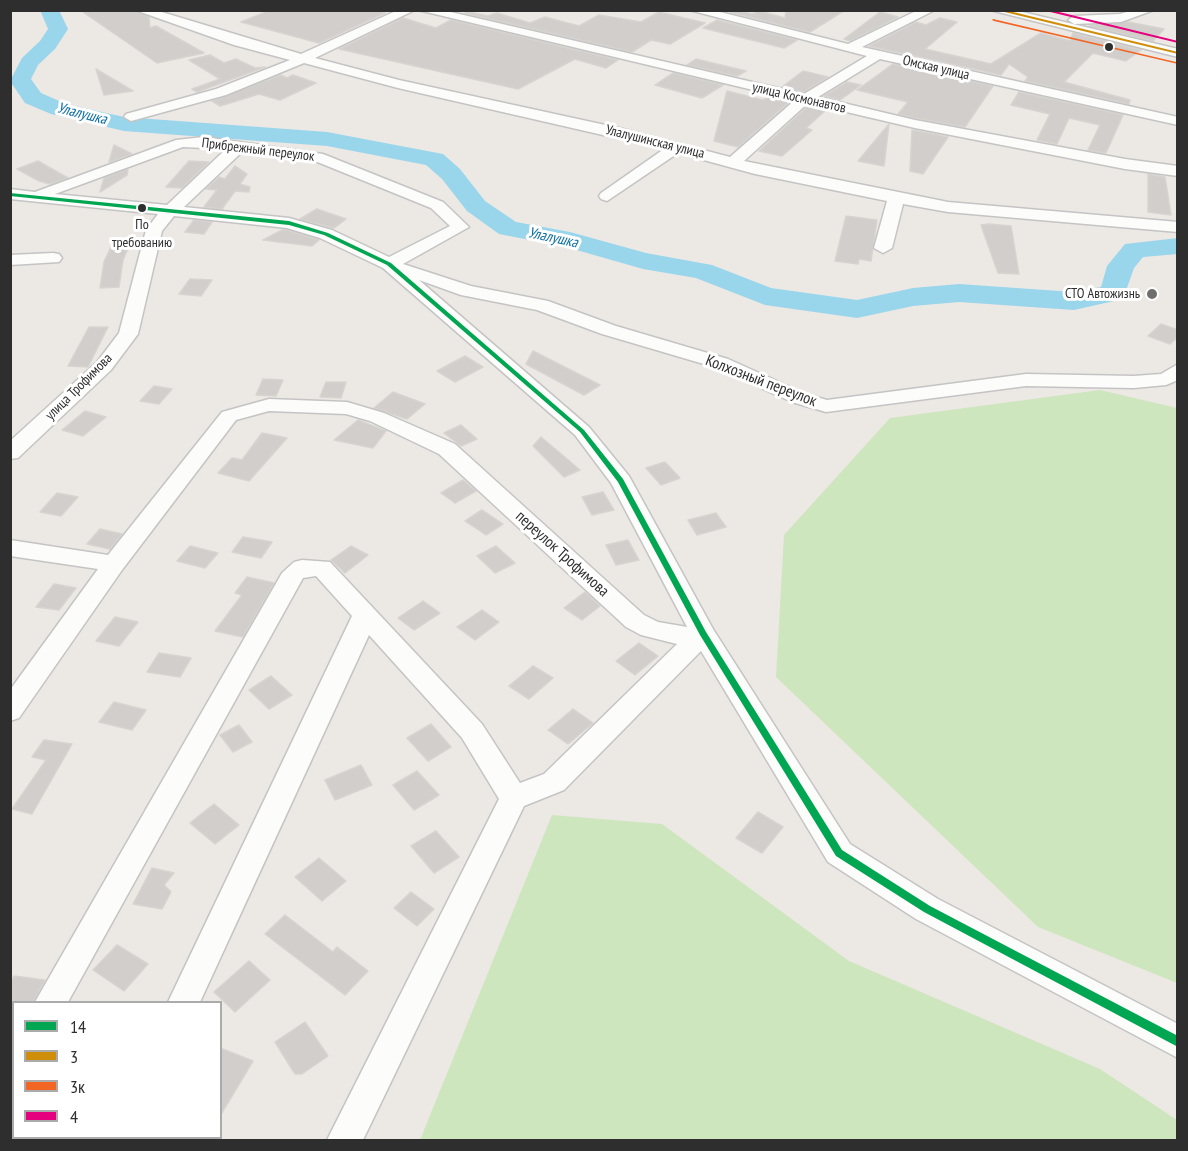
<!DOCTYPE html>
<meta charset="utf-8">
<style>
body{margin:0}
#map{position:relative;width:1188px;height:1151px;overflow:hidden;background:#ece8e4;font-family:"PT Sans Narrow",sans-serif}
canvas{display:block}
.frame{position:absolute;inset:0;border:12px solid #2e2e2e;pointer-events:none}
.legend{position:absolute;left:12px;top:1001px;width:210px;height:138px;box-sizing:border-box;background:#fff;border:2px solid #ababab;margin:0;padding:8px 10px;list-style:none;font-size:18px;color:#2e2e2e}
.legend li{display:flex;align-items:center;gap:12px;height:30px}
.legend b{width:30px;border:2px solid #ababab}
</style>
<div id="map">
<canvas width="1188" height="1151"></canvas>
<div class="frame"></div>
<ul class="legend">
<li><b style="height:8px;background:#00a651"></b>14</li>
<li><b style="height:8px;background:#cf8e09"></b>3</li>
<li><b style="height:8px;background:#f26522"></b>3к</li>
<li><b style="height:8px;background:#e5007d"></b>4</li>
</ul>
</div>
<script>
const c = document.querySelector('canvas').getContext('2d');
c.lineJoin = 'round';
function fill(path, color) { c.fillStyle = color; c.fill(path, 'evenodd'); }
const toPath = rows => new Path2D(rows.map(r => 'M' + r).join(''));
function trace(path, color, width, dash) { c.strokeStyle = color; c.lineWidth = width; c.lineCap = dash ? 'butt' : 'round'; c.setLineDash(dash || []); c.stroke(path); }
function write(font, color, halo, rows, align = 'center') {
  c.font = font + ' "PT Sans Narrow",sans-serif'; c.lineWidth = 6; c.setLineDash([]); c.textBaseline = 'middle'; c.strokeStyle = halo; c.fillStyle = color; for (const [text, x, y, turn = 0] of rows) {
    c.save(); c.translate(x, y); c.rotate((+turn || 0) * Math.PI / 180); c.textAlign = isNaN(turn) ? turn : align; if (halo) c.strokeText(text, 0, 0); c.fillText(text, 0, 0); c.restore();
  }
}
fill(toPath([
 [1100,390,1177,408,1177,983,1038,927,776,677,784,535,890,418],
 [552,815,662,824,849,961,1100,1069,1177,1120,1177,1140,420,1140]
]), '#cee6be');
fill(toPath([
 [40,10,59,10,68,29,55,49,38,65,31,79,41,93,66,104,124,117,327,132,443,154,460,169,485,201,516,222,570,232,646,253,712,265,771,288,857,300,913,288,959,284,1074,292,1101,287,1107,266,1125,244,1178,238,1178,254,1143,257,1134,268,1123,299,1074,310,959,302,913,306,857,318,765,305,696,278,643,269,566,247,499,234,467,211,442,179,426,165,327,146,124,131,51,114,25,103,10,81,22,58,40,41,48,29,40,10]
]), '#99d6ec');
const building = toPath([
 [80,10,133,10,149,17,150,28,156,26,204,53,157,63,80,10],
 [271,10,376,10,385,13,319,43,241,22,271,10],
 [737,10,752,14,759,11,785,18,786,10,845,10,810,32,730,12,737,10],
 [468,12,488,16,497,13,530,23,545,17,579,26,599,15,641,22,659,12,705,23,670,44,651,40,632,52,465,13,468,12],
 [880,12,898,17,850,41,844,39,880,12],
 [403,18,436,28,451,20,618,60,606,68,575,59,518,89,339,49,403,18],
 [940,18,957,22,925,49,991,64,1041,33,1070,41,1073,33,1141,50,1126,61,1093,53,1064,82,1130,100,1129,104,1025,81,1028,77,1009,64,1001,75,869,46,916,22,926,25,940,18],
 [717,20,797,40,784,48,703,28,717,20],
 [1128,22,1164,29,1153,41,1089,26,1128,22],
 [210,55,224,63,236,59,255,68,265,67,197,92,192,89,220,79,189,60,210,55],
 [696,59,746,71,737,76,687,65,696,59],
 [893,64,993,86,965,127,915,118,898,114,908,102,857,90,893,64],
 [96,69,133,91,104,95,96,69],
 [803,71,828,77,804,92,782,87,803,71],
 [673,73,723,85,702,98,655,85,673,73],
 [281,75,287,78,293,75,316,83,280,100,259,94,220,106,212,101,281,75],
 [847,82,861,85,840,100,824,96,847,82],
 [727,91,763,100,770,96,790,101,738,147,714,141,727,91],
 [1019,92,1123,115,1106,153,1088,150,1100,125,1069,118,1057,144,1037,140,1050,114,1011,105,1019,92],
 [809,105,826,110,806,128,812,130,782,156,759,151,809,105],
 [889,124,884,166,858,161,889,124],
 [912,130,948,137,923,174,910,171,912,130],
 [114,145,132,154,109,162,114,145],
 [38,161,68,178,50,184,39,181,17,169,38,161],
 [189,161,209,162,182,188,166,187,189,161],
 [235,166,247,174,240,184,250,187,249,192,235,191,222,209,204,207,217,190,206,189,219,177,225,179,235,166],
 [128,169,127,175,100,192,104,178,128,169],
 [1148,174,1165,177,1171,215,1148,212,1148,174],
 [317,209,346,219,334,228,300,219,317,209],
 [846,216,877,220,871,261,859,259,858,264,835,261,846,216],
 [194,220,212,222,204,234,185,232,194,220],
 [989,224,1011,226,1019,274,998,273,981,225,989,224],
 [282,230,287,230,319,240,312,246,263,240,282,230],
 [129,246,123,260,119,287,100,288,104,262,111,247,129,246],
 [190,279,212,280,201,296,179,294,190,279],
 [1161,324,1178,330,1178,337,1170,344,1148,336,1161,324],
 [89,327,108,327,88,367,68,366,89,327],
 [533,351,600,385,584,395,526,364,533,351],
 [465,356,483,367,455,382,437,371,465,356],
 [263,379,283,380,276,396,256,395,263,379],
 [326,382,346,382,341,398,320,397,326,382],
 [154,386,172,389,159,404,140,401,154,386],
 [393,392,425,404,407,419,374,408,393,392],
 [85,411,106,417,83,436,62,430,85,411],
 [358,420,386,431,373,448,334,440,358,420],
 [461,425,477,439,461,446,444,433,461,425],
 [262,433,287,438,249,481,218,473,232,458,242,460,262,433],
 [541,437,580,470,564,477,533,446,541,437],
 [665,462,680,478,661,485,646,468,665,462],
 [463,480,476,491,455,503,441,493,463,480],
 [603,492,614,510,592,515,582,497,603,492],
 [57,493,78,497,61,516,40,512,57,493],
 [482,510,503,524,486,535,465,521,482,510],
 [716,513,726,527,697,535,688,520,716,513],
 [100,529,122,534,110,549,87,544,100,529],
 [243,537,272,542,261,558,232,552,243,537],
 [628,540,639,560,616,565,606,545,628,540],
 [190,546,218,553,205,568,177,561,190,546],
 [351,546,368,555,345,573,331,560,351,546],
 [496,546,515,563,495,573,477,556,496,546],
 [247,577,274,583,243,637,215,631,242,595,235,593,247,577],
 [54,584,76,588,59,610,36,607,54,584],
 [585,592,600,606,582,620,564,608,585,592],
 [423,601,440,613,414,630,398,618,423,601],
 [482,610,499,622,475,640,457,627,482,610],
 [115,617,138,622,119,646,96,641,115,617],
 [639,643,658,656,635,675,616,661,639,643],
 [159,653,191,658,180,677,147,672,159,653],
 [533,666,553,678,529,699,509,686,533,666],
 [271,676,292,695,269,709,249,690,271,676],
 [114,702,146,710,132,730,99,722,114,702],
 [573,709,593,723,568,744,548,730,573,709],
 [431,724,451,747,428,761,407,738,431,724],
 [239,725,252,742,233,752,220,735,239,725],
 [44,740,72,744,32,814,12,809,46,760,32,757,44,740],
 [361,765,372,785,335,800,325,780,361,765],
 [417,771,439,795,414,810,393,785,417,771],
 [214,804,239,825,215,844,190,823,214,804],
 [758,812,783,827,762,853,736,838,758,812],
 [436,831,459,857,434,873,411,846,436,831],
 [319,858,346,881,322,901,295,877,319,858],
 [152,868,174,873,164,885,171,892,162,909,133,904,152,868],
 [411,892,434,909,417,926,394,908,411,892],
 [285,915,333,952,337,947,368,971,345,995,265,934,285,915],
 [117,945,148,964,124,991,93,970,117,945],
 [249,961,270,980,235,1012,214,992,249,961],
 [14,976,45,980,33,1002,10,1002,10,984,14,976],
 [305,1022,328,1056,302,1074,295,1074,275,1042,305,1022],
 [220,1048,253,1061,220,1116,220,1048]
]);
fill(building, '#d1cecb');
trace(building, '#d7d4d0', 1.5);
const minor = toPath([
 [135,10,155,10,301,54,398,10,415,10,315,58,399,80,619,128,730,157,795,100,418,10,442,10,804,94,867,56,689,10,712,10,848,44,918,10,935,10,862,47,1178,117,1178,125,880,59,818,97,915,120,1125,159,1178,166,1178,176,1125,169,915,128,808,103,744,161,948,202,1178,222,1178,232,948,212,903,204,892,248,883,253,874,248,887,201,755,174,678,153,607,201,601,199,599,196,601,193,664,149,398,88,304,63,226,95,131,121,124,117,126,114,216,89,290,60,234,45,135,10],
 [990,10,1014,10,1178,49,1178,57,990,10],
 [1133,10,1154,10,1121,22,1074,24,1068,20,1074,16,1120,14,1133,10],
 [204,137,323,154,443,202,469,227,403,264,471,286,548,301,616,326,728,359,806,394,827,400,1026,374,1134,376,1161,374,1178,364,1178,380,1166,385,1134,388,1026,386,826,412,792,402,714,367,602,334,537,310,461,295,419,280,589,427,629,476,713,629,850,844,938,899,1178,1024,1178,1058,916,919,828,862,701,651,564,790,524,806,363,1140,327,1140,499,799,462,738,369,635,200,1002,168,1002,352,616,316,576,303,578,68,1002,35,1002,282,573,294,562,302,560,330,562,482,724,520,783,544,774,677,644,641,635,626,627,439,454,370,421,346,414,269,411,236,420,122,570,19,718,10,721,10,690,98,569,10,556,10,540,108,555,222,412,269,399,347,402,384,413,455,444,644,615,658,622,687,627,611,483,575,435,383,268,320,238,287,228,174,216,162,231,138,334,111,370,18,458,10,459,10,441,97,362,119,333,146,230,158,214,10,199,10,189,35,192,176,140,204,137],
 [183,147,226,149,167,205,55,194,183,147],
 [242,152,315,161,431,208,450,226,389,257,332,230,289,218,184,207,242,152],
 [53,253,59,254,62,258,59,262,10,265,10,255,53,253],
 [14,1052,14,1088,10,1089,10,1053,14,1052],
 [99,1138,135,1138,134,1140,98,1140,99,1138]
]);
trace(minor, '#c5c4c5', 3);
fill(minor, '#fcfcfb');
fill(toPath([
 [10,193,289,221,328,233,391,263,584,430,623,479,706,632,842,850,930,906,1178,1036,1178,1047,924,912,836,856,700,635,618,482,580,432,387,265,324,235,289,225,10,196,10,193]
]), '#00a651');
fill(toPath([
 [1005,10,1178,52,1178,54,996,10,1005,10]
]), '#cf8e09');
fill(toPath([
 [993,19,1176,62,1177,62,1178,64,994,21,992,20,993,19]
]), '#f26522');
fill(toPath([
 [1051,10,1178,41,1178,43,1042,10,1051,10]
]), '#e5007d');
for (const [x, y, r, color] of [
 [1109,47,5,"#2e2e2e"],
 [142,208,5,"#2e2e2e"],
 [1152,294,6,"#706f6e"]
]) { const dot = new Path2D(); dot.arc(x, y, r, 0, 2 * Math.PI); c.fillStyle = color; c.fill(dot); trace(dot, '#fff', 2); }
write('14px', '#2e2e2e', '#fff', [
 ["Омская улица",936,68,13],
 ["улица Космонавтов",799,98,13],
 ["Улалушинская улица",655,142,14],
 ["Прибрежный переулок",258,150,7],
 ["улица Трофимова",79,387,-45]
]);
write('14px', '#2e2e2e', '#fff', [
 ["По",142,225],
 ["требованию",142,243]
]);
write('14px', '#2e2e2e', '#fff', [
 ["СТО Автожизнь",1140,294]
], 'right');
write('italic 15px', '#0d6fa3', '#fff', [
 ["Улалушка",82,114,14],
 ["Улалушка",553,238,12]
]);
write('16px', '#2e2e2e', '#fff', [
 ["Колхозный переулок",761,381,21],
 ["переулок Трофимова",562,554,42]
]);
</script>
